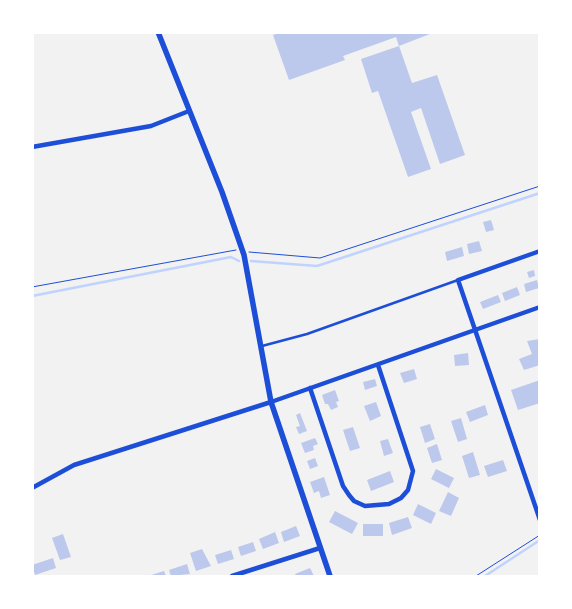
<!DOCTYPE html>
<style>
body{margin:0}
#map{position:relative;width:572px;height:609px;overflow:hidden;background:#f2f2f2;font-family:"Work Sans",sans-serif}
canvas{display:block}
.frame{position:absolute;inset:0;border:34px solid #fff;pointer-events:none}
</style>
<div id="map">
<canvas width="572" height="609"></canvas>
<div class="frame"></div>
</div>
<script>
const c = document.querySelector('canvas').getContext('2d');
c.lineJoin = 'round';
const toPath = rows => new Path2D(rows.map(r => 'M' + r).join(''));
function trace(path, color, width, dash) { c.strokeStyle = color; c.lineWidth = width; c.lineCap = dash ? 'butt' : 'round'; c.setLineDash(dash || []); c.stroke(path); }
function fill(path, color) { c.fillStyle = color; c.fill(path, 'evenodd'); }
trace(toPath([
 [251,261,317,266,540,193],
 [32,296,231,257,239,261],
 [485,576,540,540]
]), '#bfd3fe', 2.5);
fill(toPath([
 [281,32,435,32,399,46,412,83,437,75,465,155,440,164,421,108,411,112,431,169,408,177,378,91,372,93,361,59,399,46,396,37,343,56,345,60,289,80,273,35],
 [491,220,494,230,486,232,483,222],
 [479,241,482,251,469,254,467,244],
 [462,247,464,256,447,261,445,252],
 [534,270,535,276,529,278,527,272],
 [537,280,539,288,526,292,524,284],
 [517,287,520,295,505,301,502,293],
 [498,295,501,302,483,309,480,302],
 [540,339,540,365,524,370,519,359,532,354,527,341],
 [468,353,469,365,455,366,454,355],
 [414,369,417,379,404,383,400,373],
 [375,379,377,386,365,390,363,382],
 [540,380,540,403,518,410,511,390],
 [335,390,339,401,336,402,338,407,331,410,328,404,325,404,322,395],
 [376,402,381,416,370,421,364,406],
 [485,405,488,415,470,422,466,412],
 [300,413,307,431,299,434,296,427,300,426,296,415],
 [461,418,467,439,458,442,451,421],
 [430,424,435,439,425,443,420,427],
 [353,427,360,448,350,451,343,430],
 [315,438,318,444,313,446,314,450,305,453,301,443],
 [388,439,393,453,384,456,380,441],
 [437,444,442,460,432,463,427,448],
 [473,452,480,475,469,478,462,456],
 [315,458,318,466,310,469,307,461],
 [503,460,507,471,488,477,484,466],
 [436,469,454,478,449,488,431,479],
 [390,471,394,482,371,491,367,480],
 [324,477,330,495,321,498,319,491,314,493,310,482],
 [448,492,459,498,451,516,439,511],
 [418,504,436,513,431,524,413,515],
 [335,511,358,523,352,534,329,522],
 [408,517,412,528,392,535,389,523],
 [363,524,383,524,383,536,363,536],
 [296,526,300,536,284,542,281,532],
 [275,532,279,543,263,549,259,539],
 [63,534,71,557,60,560,52,538],
 [253,542,256,551,241,556,238,547],
 [202,549,211,566,196,571,190,553],
 [231,550,234,559,218,564,215,555],
 [53,558,56,568,35,575,32,565],
 [187,564,190,574,171,576,169,570],
 [310,568,314,576,296,576,295,574],
 [164,571,166,576,148,576]
]), '#bdc9ec');
trace(toPath([
 [249,252,320,258,540,186],
 [32,287,236,250],
 [476,576,540,535]
]), '#1d4ed8', 1);
trace(toPath([
 [262,346,307,334,458,280]
]), '#1d4ed8', 2.5);
trace(toPath([
 [32,147,151,126,189,111],
 [540,251,458,280,540,520],
 [310,388,343,486,349,495,354,501,365,506,389,504,401,498,408,490,413,471,378,365],
 [32,488,74,465,271,402,540,307],
 [232,576,320,548]
]), '#1d4ed8', 4.5);
trace(toPath([
 [158,32,222,192,244,255,271,402,330,576]
]), '#1d4ed8', 5.5);
</script>
